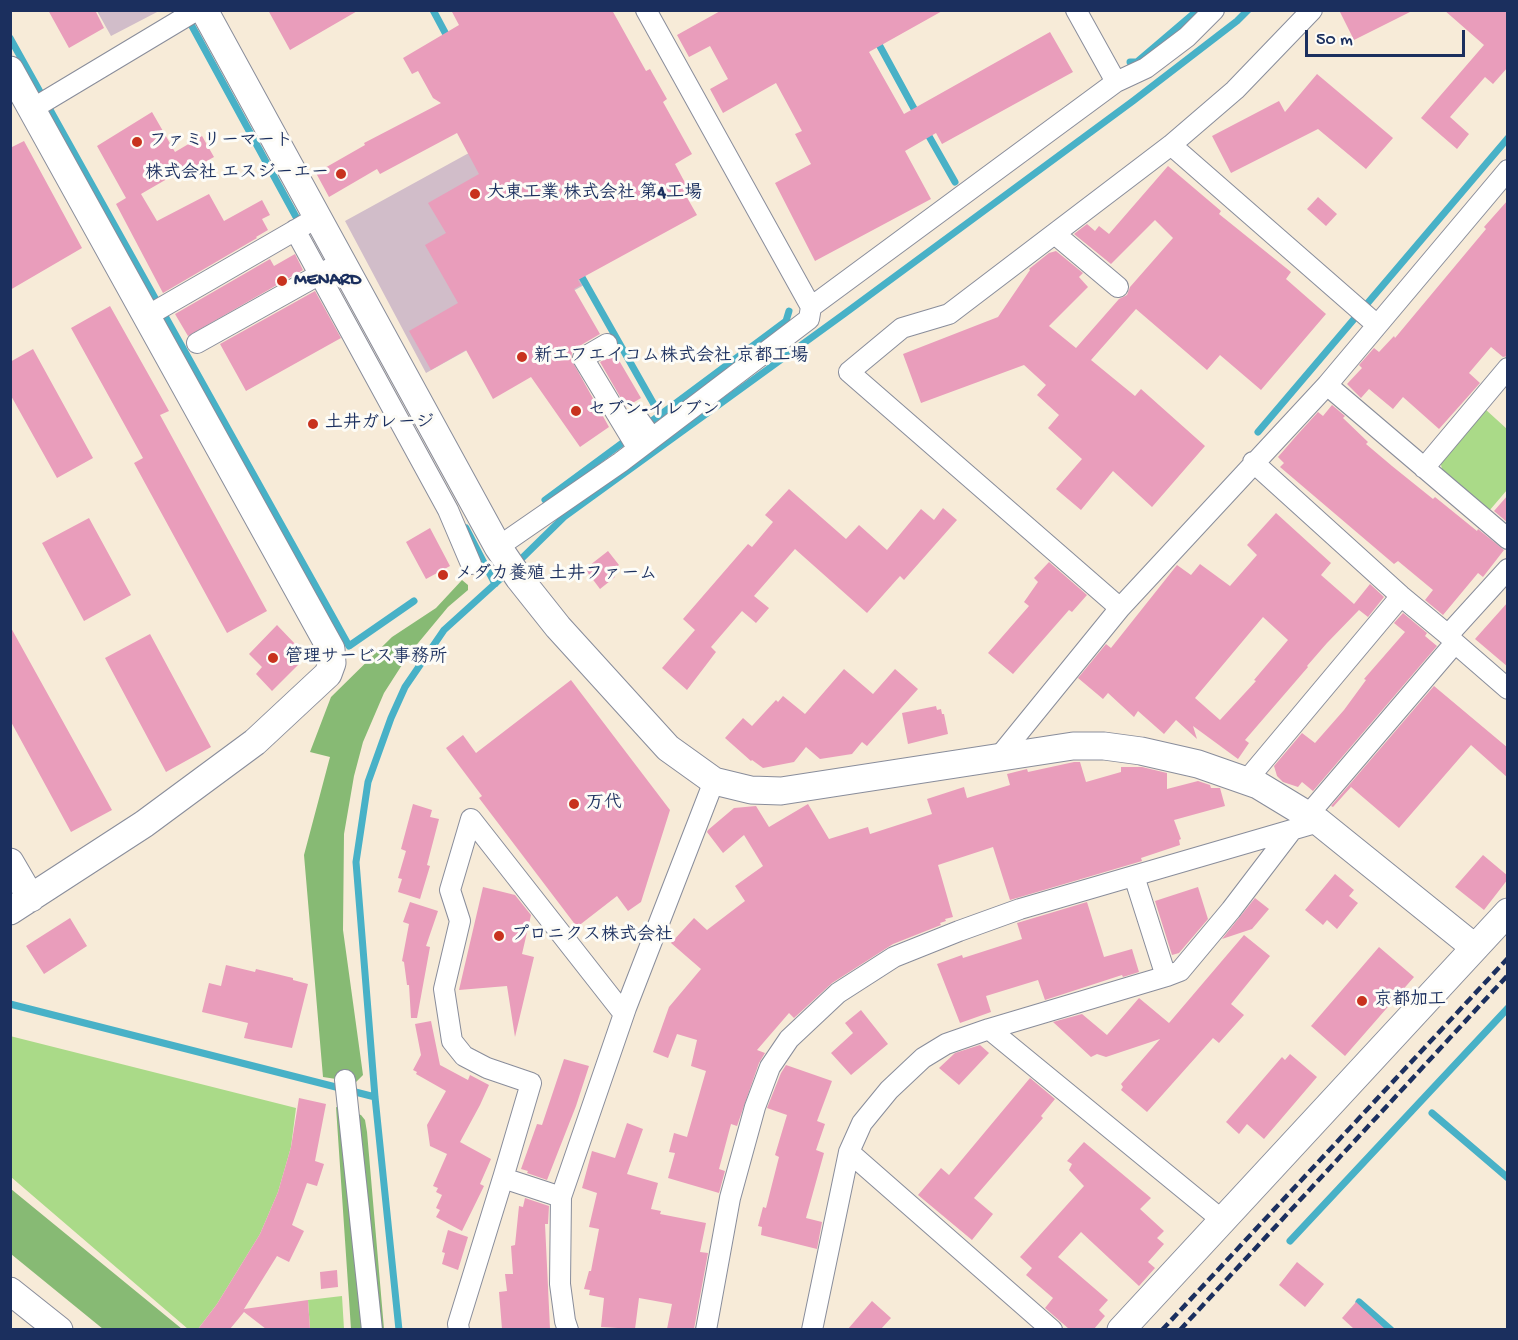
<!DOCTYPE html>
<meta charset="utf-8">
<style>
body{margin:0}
#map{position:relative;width:1518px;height:1340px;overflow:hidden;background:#f7ebd8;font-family:"Gochi Hand",sans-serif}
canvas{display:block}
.frame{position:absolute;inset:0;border:12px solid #1b2f5e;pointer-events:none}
.scale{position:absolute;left:1305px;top:30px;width:160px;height:27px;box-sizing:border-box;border:3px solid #1b2f5e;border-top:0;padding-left:8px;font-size:18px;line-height:21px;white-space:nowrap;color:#1b2f5e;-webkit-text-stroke:4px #fdfcf7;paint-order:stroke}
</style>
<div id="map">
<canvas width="1518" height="1340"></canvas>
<div class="frame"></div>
<div class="scale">50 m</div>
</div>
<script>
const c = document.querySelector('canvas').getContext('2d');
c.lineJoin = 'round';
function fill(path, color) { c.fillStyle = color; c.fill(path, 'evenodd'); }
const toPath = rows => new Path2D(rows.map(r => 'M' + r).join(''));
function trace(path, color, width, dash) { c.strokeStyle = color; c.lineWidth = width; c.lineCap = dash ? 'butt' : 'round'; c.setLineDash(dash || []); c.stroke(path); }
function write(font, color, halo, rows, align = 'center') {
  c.font = font + ' "Gochi Hand","Klee One",sans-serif'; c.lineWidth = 6; c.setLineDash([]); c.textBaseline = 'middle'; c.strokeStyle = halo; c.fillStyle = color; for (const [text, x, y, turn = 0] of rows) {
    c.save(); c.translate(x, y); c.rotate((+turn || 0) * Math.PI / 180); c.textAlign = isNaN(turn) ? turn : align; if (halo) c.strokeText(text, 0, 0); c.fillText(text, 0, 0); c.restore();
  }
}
fill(toPath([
 [97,11,159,11,111,36],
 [498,137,584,285,426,373,345,221]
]), '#d1bdc9');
fill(toPath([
 [1485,409,1507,429,1507,490,1489,511,1442,470,1440,459],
 [10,1036,296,1108,291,1147,278,1192,260,1234,217,1304,198,1329,188,1329,11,1177],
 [342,1296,344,1329,310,1329,308,1300]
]), '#aada88');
fill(toPath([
 [462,580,468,585,468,590,448,607,409,654,384,693,363,742,354,776,344,834,343,930,363,1075,356,1082,323,1077,304,855,330,757,310,752,331,697,392,637,436,608],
 [336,1107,361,1115,365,1120,367,1132,384,1329,351,1329],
 [10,1189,11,1189,182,1329,103,1329,11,1254]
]), '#87ba74');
trace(toPath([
 [433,10,449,40],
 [187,17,301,226],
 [10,38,349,646,414,601],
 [876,39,918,116],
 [1130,62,1137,62,1198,10],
 [926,131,955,182],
 [579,272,660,415],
 [645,426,786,321,789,311],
 [1258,432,1508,138],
 [545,500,629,438],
 [466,528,495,584],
 [516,564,564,517,844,314,1133,101,1237,21,1248,10],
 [10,1004,375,1097],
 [1432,1113,1508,1178],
 [1290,1241,1508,1008],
 [1359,1302,1391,1330],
 [399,1330,375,1097,356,862,368,782,391,718,405,687,444,630,508,572]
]), '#48b1c7', 7);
fill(toPath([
 [48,10,95,10,104,28,69,48],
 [268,10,359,10,290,50],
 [451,10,612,10,646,71,650,69,667,99,663,102,692,154,675,164,690,192,685,194,697,215,578,280,581,285,574,289,600,334,576,348,572,353,571,359,609,427,580,447,531,377,493,399,466,350,431,370,409,331,458,303,425,245,446,233,428,203,479,174,457,133,380,174,377,169,329,197,316,173,365,145,364,143,441,103,433,98,418,71,412,74,403,58,459,25],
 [722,10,944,10,869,52,904,114,1050,32,1073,72,942,144,936,133,905,151,931,199,815,261,775,183,811,164,795,134,802,131,776,83,723,113,710,89,728,79,710,46,689,57,677,35],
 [1339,10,1414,10,1354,40],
 [1444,10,1508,10,1508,67,1493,84,1485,77,1450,117,1469,134,1457,149,1421,118,1484,45],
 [1317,74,1393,138,1366,169,1318,129,1231,173,1212,136,1279,101,1285,112],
 [152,112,175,152,202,136,214,157,181,175,179,172,141,194,157,221,209,194,224,221,262,200,270,215,262,219,268,230,256,237,257,238,163,293,116,204,126,198,97,146],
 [24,141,82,248,10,290,10,148],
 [1168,166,1221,211,1219,214,1291,272,1286,279,1326,314,1261,390,1220,355,1207,370,1136,309,1091,360,1135,396,1141,389,1205,446,1152,507,1113,471,1081,510,1056,489,1082,459,1048,428,1059,415,1037,395,1046,385,1024,365,921,403,903,354,998,317,1030,270,1029,269,1049,253,1056,251,1083,273,1079,277,1088,287,1049,326,1076,348,1119,299,1127,295,1130,287,1173,238,1155,220,1111,264,1074,234,1087,224,1095,231,1099,226,1109,234],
 [1318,197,1337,214,1326,226,1307,209],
 [1508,200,1508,356,1503,357,1491,347,1469,373,1480,383,1439,429,1403,397,1393,409,1369,389,1361,398,1347,384,1362,368,1359,365,1374,348,1379,352,1394,336,1395,338,1486,229,1484,227],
 [295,254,303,270,188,336,175,314,270,259,274,266],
 [315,291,341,338,246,391,220,344],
 [110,306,169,411,160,415,267,611,227,633,134,463,143,458,71,328],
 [33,349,93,458,57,478,10,394,10,362],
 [612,355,614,358,617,357,641,398,626,407,600,362],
 [1332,405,1345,416,1343,418,1368,442,1366,444,1392,466,1433,499,1435,497,1477,531,1478,529,1504,550,1483,577,1478,573,1443,615,1425,600,1433,590,1398,561,1394,564,1280,467,1284,463,1278,457,1298,434,1318,412,1323,416],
 [789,489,846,539,859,525,887,550,921,509,934,520,943,508,957,520,904,580,900,576,867,613,795,549,754,596,769,608,756,623,742,611,711,647,716,652,687,690,662,668,695,630,683,619,748,544,752,547,773,522,765,515],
 [1508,495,1508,523,1494,511],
 [1276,513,1331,563,1321,575,1354,604,1370,584,1384,597,1368,617,1359,610,1327,643,1307,666,1308,667,1245,740,1249,743,1238,759,1193,726,1197,739,1176,720,1164,734,1138,711,1134,717,1108,693,1103,699,1078,678,1106,644,1111,648,1177,565,1191,575,1200,564,1230,586,1257,555,1247,545],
 [1263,617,1288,640,1254,680,1256,681,1220,720,1195,698],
 [89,518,131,595,84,621,42,543],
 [430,528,450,566,426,579,406,542],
 [608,551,619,565,610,572,615,577,600,589,585,569],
 [1049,562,1087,595,1072,612,1069,610,1013,674,988,653,1029,606,1024,602,1038,582,1034,578],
 [1508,602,1508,667,1475,639],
 [1403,613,1427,633,1425,636,1437,646,1313,791,1302,782,1298,787,1283,782,1277,776,1274,766,1302,733,1315,743,1344,710,1366,680,1364,679,1405,632,1394,623],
 [277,625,297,646,291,651,301,662,272,691,256,674,262,667,249,654],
 [10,626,112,810,71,832,10,720],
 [150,634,211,747,166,772,105,658],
 [844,669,873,694,895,669,918,689,867,746,862,742,852,754,820,759,806,747,794,762,763,768,752,760,751,761,725,738,743,718,752,726,776,700,778,702,783,696,805,714],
 [571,680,670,810,641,902,628,911,617,896,577,927,479,798,482,796,446,748,463,735,476,753],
 [1434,686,1508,748,1508,778,1471,745,1399,828,1351,787,1333,807,1331,806],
 [936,706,937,710,941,709,942,714,944,714,948,734,908,744,902,713],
 [1074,762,1080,762,1086,782,1121,772,1121,767,1142,767,1167,773,1167,789,1198,781,1210,785,1211,788,1220,788,1225,806,1174,820,1181,839,1179,840,1180,845,1141,858,1142,861,1010,900,993,847,938,865,953,917,945,919,946,921,940,923,941,925,893,944,832,983,794,1018,789,1013,757,1050,765,1053,759,1063,737,1126,731,1124,719,1169,725,1171,719,1193,668,1178,675,1153,669,1152,674,1133,687,1137,706,1071,691,1066,697,1040,677,1034,668,1058,653,1052,669,1007,701,969,671,943,694,918,707,930,745,901,735,886,763,866,744,835,723,853,707,832,708,830,734,808,756,806,769,827,808,804,829,839,868,827,870,834,932,814,927,799,964,787,967,798,1010,785,1007,774,1027,769,1028,772],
 [413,804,432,810,430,817,439,819,427,865,430,866,420,899,398,892,402,879,398,878,406,851,401,849],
 [1483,855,1508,876,1508,879,1484,910,1455,887],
 [1335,874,1354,890,1349,896,1358,903,1337,929,1327,920,1323,925,1305,910],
 [483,887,515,895,531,915,522,954,534,957,515,1037,507,986,459,990],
 [1198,887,1208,919,1179,953,1172,955,1155,901],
 [1255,898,1269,909,1252,929,1222,939],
 [410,902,438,911,426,946,430,947,417,1018,411,1018,409,985,407,985,404,962,402,961,409,924,403,922],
 [1087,902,1104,957,1132,949,1139,972,1123,977,1122,975,1045,1000,1038,980,986,996,991,1012,960,1023,937,964,962,955,963,958,1022,939,1017,923],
 [70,918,87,946,44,974,26,946],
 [1244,935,1270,956,1231,1004,1244,1015,1219,1043,1213,1038,1147,1112,1121,1090,1123,1087,1121,1084,1160,1039,1106,1057,1097,1054,1091,1057,1053,1022,1082,1014,1107,1035,1139,998,1169,1023],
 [1379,947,1414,977,1345,1056,1311,1026],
 [226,965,255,972,256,969,293,978,293,980,308,984,292,1048,244,1038,248,1023,202,1012,209,983,221,986],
 [861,1010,888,1044,851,1075,831,1053,853,1033,845,1023],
 [431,1021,440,1065,468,1080,470,1075,489,1085,480,1105,460,1142,491,1159,480,1184,484,1186,462,1231,436,1217,440,1210,436,1208,442,1195,436,1192,438,1188,433,1186,447,1154,430,1146,427,1125,446,1091,416,1074,417,1072,413,1070,421,1055,415,1024],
 [980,1045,989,1053,959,1085,939,1068,955,1053],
 [1290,1054,1317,1077,1264,1139,1247,1124,1239,1134,1226,1122,1282,1057,1285,1060],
 [564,1059,589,1066,576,1106,547,1180,527,1173,528,1171,521,1169,537,1124,542,1125],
 [786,1065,832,1081,817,1121,825,1124,816,1150,824,1153,806,1218,822,1222,817,1249,761,1235,762,1227,758,1226,763,1207,766,1208,779,1157,775,1155,787,1115,767,1108,781,1073],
 [1030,1078,1055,1099,1041,1116,1043,1118,974,1198,993,1214,972,1240,918,1195,941,1168,949,1175],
 [299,1098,326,1104,315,1161,324,1164,317,1186,307,1183,292,1225,304,1231,289,1262,277,1256,244,1309,308,1300,310,1329,266,1329,244,1312,230,1329,198,1329,217,1304,260,1234,278,1192,291,1147],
 [627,1123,643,1129,627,1174,658,1183,651,1209,661,1211,660,1214,706,1223,700,1252,708,1253,694,1329,667,1329,672,1304,639,1298,635,1329,601,1327,604,1298,589,1295,590,1290,584,1289,589,1271,591,1271,599,1229,589,1227,597,1193,582,1188,592,1151,615,1158],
 [1084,1142,1151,1198,1140,1209,1164,1231,1157,1238,1164,1244,1148,1262,1155,1268,1139,1286,1081,1232,1058,1257,1108,1300,1099,1310,1105,1316,1094,1329,1069,1329,1045,1308,1053,1298,1026,1275,1032,1268,1020,1257,1084,1186,1069,1170,1072,1164,1067,1161],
 [525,1198,549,1206,548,1224,545,1224,550,1329,502,1329,499,1292,507,1291,505,1274,513,1274,511,1246,515,1245,519,1206,523,1207],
 [448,1230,468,1237,458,1270,442,1264,445,1253,442,1252],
 [1297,1262,1324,1284,1305,1307,1279,1285],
 [337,1270,338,1287,321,1289,320,1272],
 [872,1301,891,1318,881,1329,848,1329],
 [1356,1302,1385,1329,1354,1329,1342,1318]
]), '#e99dbb');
const street = toPath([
 [1076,10,1116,82],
 [32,109,197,10],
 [1171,145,1377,325],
 [295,230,448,510,471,564],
 [1055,234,1118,287],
 [811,307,1116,82,1146,68,1187,37,1214,10],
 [147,316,306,224],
 [197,343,331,268],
 [607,344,583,358,638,449],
 [1327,385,1508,539],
 [639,420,652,438],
 [1253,462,1401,596,1448,635,1455,643,1508,689],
 [1424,468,1508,368],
 [498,547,621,462,809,319,811,307,646,10],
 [1120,608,849,372,902,328,949,314,1171,145,1235,90,1312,10],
 [1448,635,1508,569],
 [998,758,1120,608,1327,385,1508,170],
 [1246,781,1401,596],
 [1308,815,1455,643],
 [1134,876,1163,967],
 [989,1029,1222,1220],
 [345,1080,372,1330],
 [849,1152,1052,1330],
 [503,1178,531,1083,487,1068,464,1056,452,1041,444,989,460,921,450,890,471,819,624,1014],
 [459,1330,458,1324,503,1178,561,1197],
 [568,1330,565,1321,560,1284,561,1197,626,1008,714,781],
 [706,1330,730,1198,755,1107,770,1067,789,1039,838,993,894,957,959,931,1020,909,1319,822],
 [812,1330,849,1152,862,1123,889,1090,923,1058,946,1044,989,1029,1167,976,1180,971,1231,910,1292,830]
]);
const secondary = toPath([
 [204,10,498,547,519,578,558,627,668,748,714,781,751,790,781,791,1073,746,1104,746,1141,751,1198,764,1258,785,1319,822,1474,947],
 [10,70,331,649,332,663,328,674,255,742,144,824,10,911],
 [10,862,31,898],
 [10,1291,59,1330],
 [1121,1330,1508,912]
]);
trace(street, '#898d9b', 22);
trace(secondary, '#898d9b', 29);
trace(street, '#fff', 20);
trace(secondary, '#fff', 27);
trace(toPath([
 [1162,1330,1508,958],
 [1180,1330,1508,975]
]), '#1b2f5e', 4.5, [9, 4.5]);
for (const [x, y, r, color] of [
 [137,142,6,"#c8321e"],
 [341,174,6,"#c8321e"],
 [475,194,6,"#c8321e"],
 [282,281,6,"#c8321e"],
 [522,357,6,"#c8321e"],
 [576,411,6,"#c8321e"],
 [313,424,6,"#c8321e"],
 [443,575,6,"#c8321e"],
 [273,658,6,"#c8321e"],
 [574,804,6,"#c8321e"],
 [499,936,6,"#c8321e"],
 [1362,1001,6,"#c8321e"]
]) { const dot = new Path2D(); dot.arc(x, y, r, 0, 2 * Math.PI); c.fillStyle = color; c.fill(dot); trace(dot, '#fdfcf7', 2); }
write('bold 18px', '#1b2f5e', '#fdfcf7', [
 ["ファミリーマート",149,142],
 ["株式会社 エスジーエー",329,174,"right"],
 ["大東工業 株式会社 第4工場",487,194],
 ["MENARD",294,281],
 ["新エフエイコム株式会社 京都工場",534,357],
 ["セブン-イレブン",588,411],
 ["土井ガレージ",325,424],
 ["メダカ養殖 土井ファーム",455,575],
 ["管理サービス事務所",285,658],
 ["万代",586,804],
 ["プロニクス株式会社",511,936],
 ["京都加工",1374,1001]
], 'left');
</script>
